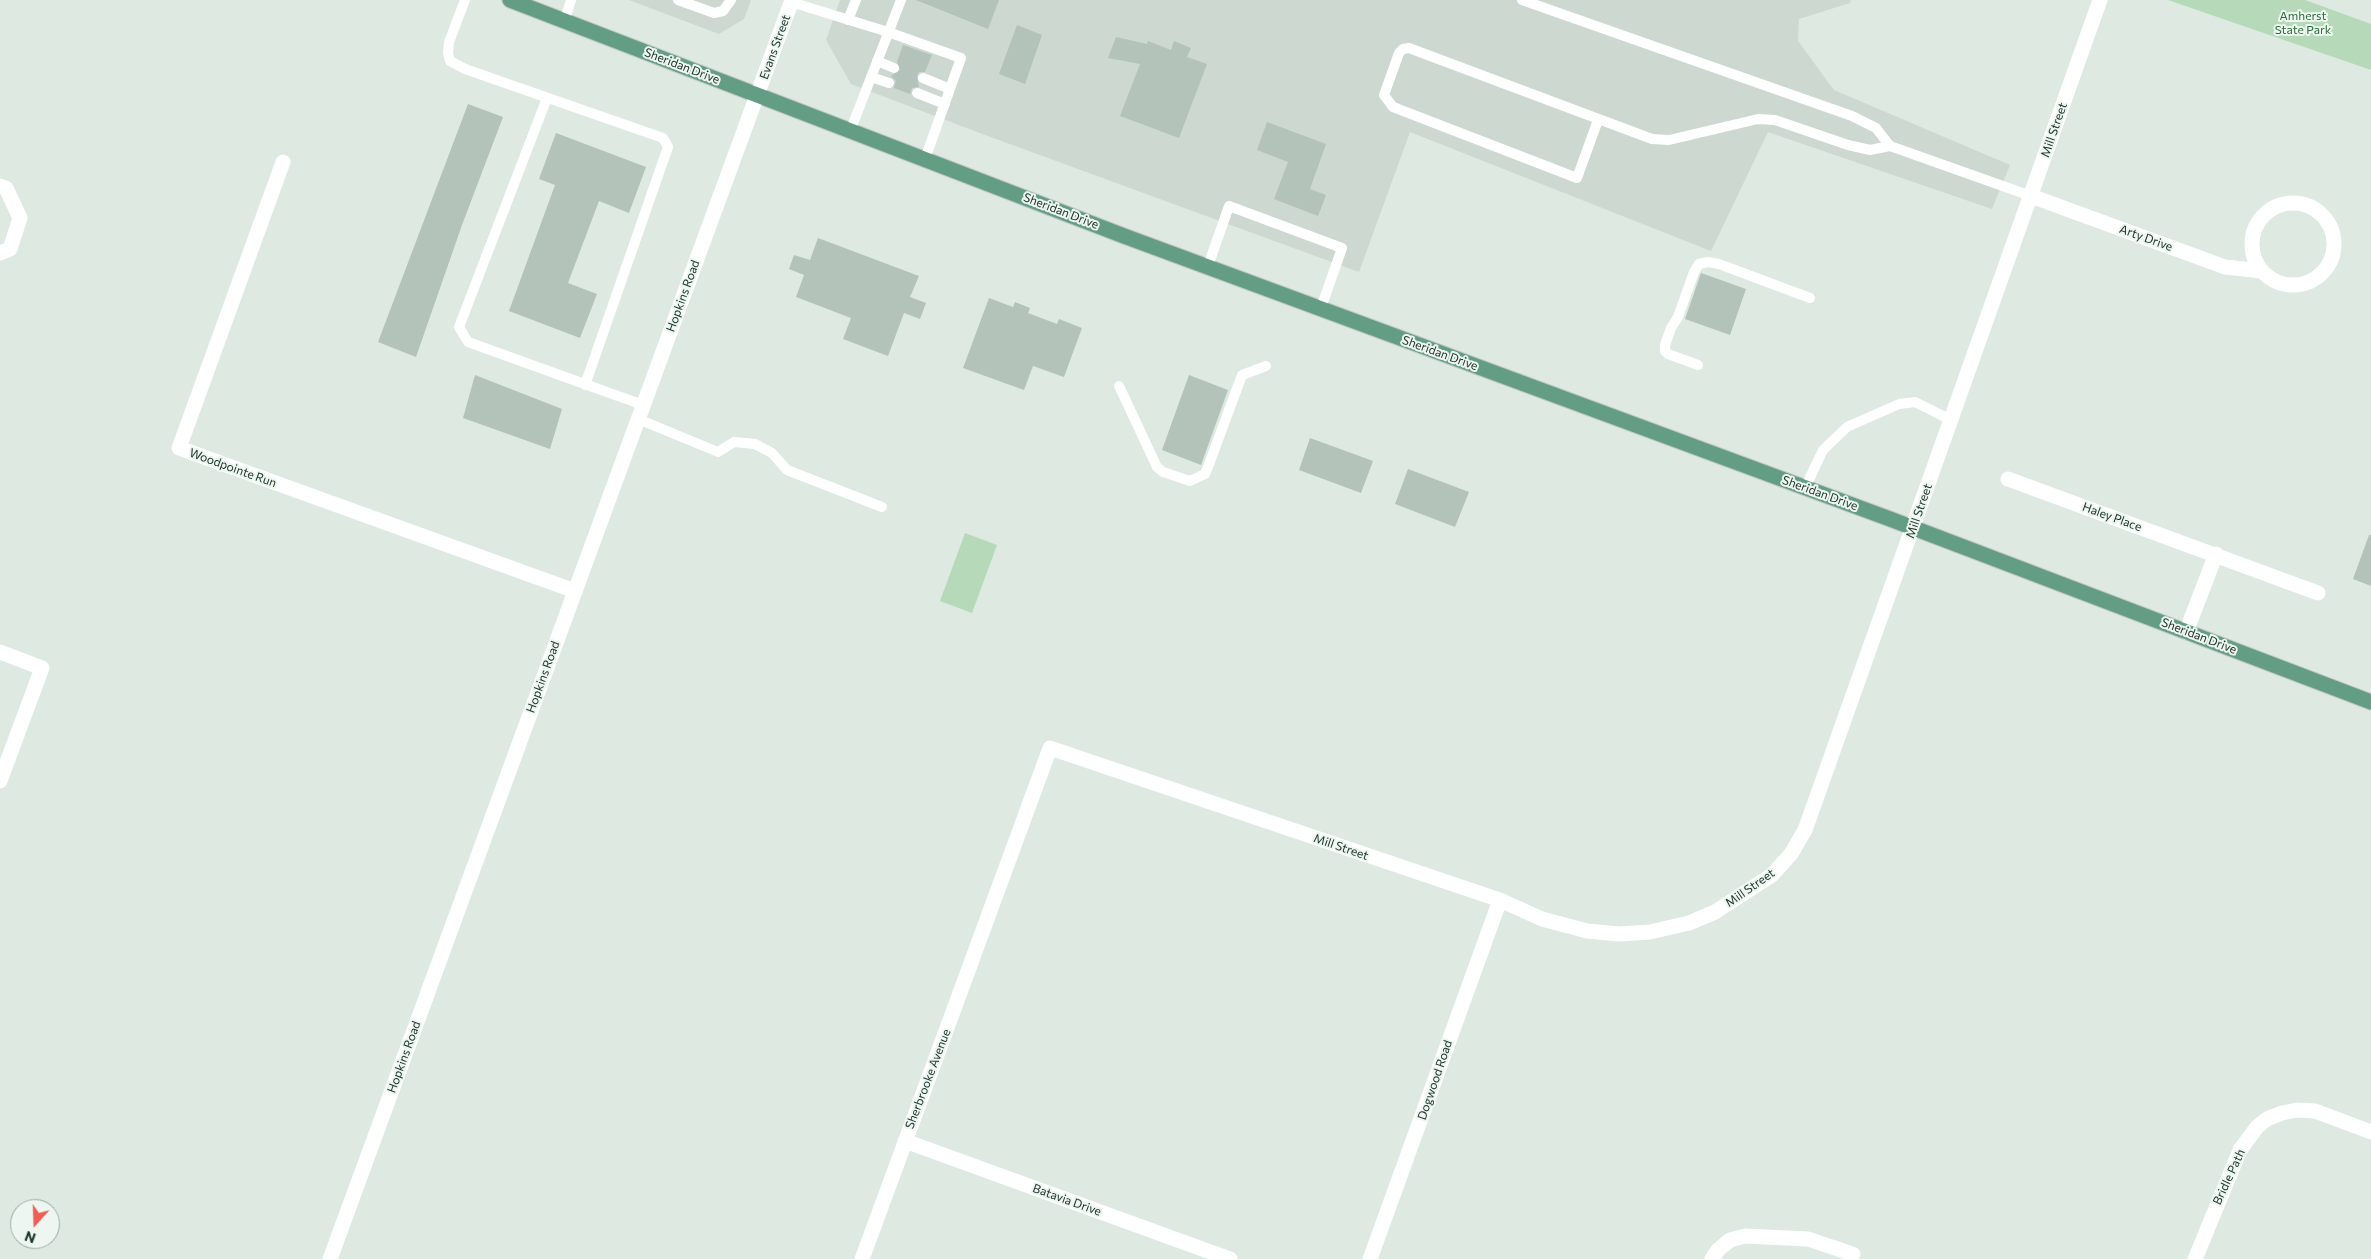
<!DOCTYPE html>
<style>
body{margin:0}
#map{position:relative;width:2371px;height:1259px;overflow:hidden;background:#dde9e1;font-family:Commissioner,sans-serif}
canvas{display:block}
.north{position:absolute;left:10px;top:1199px;width:50px;height:50px;box-sizing:border-box;background:#edf6f0;border:1px solid #9baaa2;border-radius:50%;rotate:200deg;font-size:14px;font-weight:700;line-height:20px;text-align:center;color:#20372c}
.north::after{content:'';display:block;margin:auto;width:18px;height:22px;background:#ed5f57;clip-path:polygon(50% 0,100% 100%,50% 72%,0 100%)}
</style>
<div id="map">
<canvas width="2371" height="1259"></canvas>
<div class="north">N</div>
</div>
<script>
const c = document.querySelector('canvas').getContext('2d');
c.lineJoin = 'round';
function fill(path, color) { c.fillStyle = color; c.fill(path, 'evenodd'); }
const toPath = rows => new Path2D(rows.map(r => 'M' + r).join(''));
function trace(path, color, width, dash) { c.strokeStyle = color; c.lineWidth = width; c.lineCap = dash ? 'butt' : 'round'; c.setLineDash(dash || []); c.stroke(path); }
function write(font, color, halo, rows, align = 'center') {
  c.font = font + ' Commissioner,sans-serif'; c.lineWidth = 4; c.setLineDash([]); c.textBaseline = 'middle'; c.strokeStyle = halo; c.fillStyle = color; for (const [text, x, y, turn = 0] of rows) {
    c.save(); c.translate(x, y); c.rotate((+turn || 0) * Math.PI / 180); c.textAlign = isNaN(turn) ? turn : align; if (halo) c.strokeText(text, 0, 0); c.fillText(text, 0, 0); c.restore();
  }
}
fill(toPath([
 [629,0,751,0,744,19,719,34],
 [840,0,1851,0,1850,3,1799,19,1798,41,1834,90,2010,165,1992,209,1768,132,1711,251,1410,132,1359,272,977,132,851,84,826,40]
]), '#ccd8d0');
fill(toPath([
 [2168,0,2305,0,2371,24,2371,70],
 [965,533,997,545,972,613,940,601]
]), '#b6dab9');
fill(toPath([
 [916,0,999,0,988,29],
 [1017,25,1042,35,1025,84,999,74],
 [1116,37,1147,44,1148,41,1171,50,1174,41,1191,48,1187,57,1207,64,1179,138,1120,116,1140,64,1108,58],
 [903,45,932,55,925,72,919,72,917,76,919,87,912,88,910,94,894,88,896,81,891,76,900,70,897,62],
 [468,104,503,117,462,225,416,357,378,342],
 [1267,122,1326,144,1310,189,1326,195,1318,216,1274,199,1288,162,1257,150],
 [556,133,646,167,629,213,599,201,568,283,597,294,580,338,509,311,555,185,539,179],
 [818,238,919,276,910,297,926,303,920,319,904,313,888,356,843,339,851,318,796,297,804,275,789,269,794,255,810,260],
 [1701,273,1746,289,1730,335,1685,319],
 [989,298,1013,307,1015,302,1030,308,1028,313,1057,324,1059,319,1082,328,1064,377,1033,366,1024,390,963,368],
 [475,375,562,409,550,449,463,418],
 [1189,375,1228,390,1201,465,1162,450],
 [1310,438,1373,461,1361,493,1299,470],
 [1408,469,1469,492,1455,527,1395,504],
 [2369,535,2371,535,2371,586,2353,579]
]), '#b3c3ba');
const primary = toPath([
 [510,0,1124,236,1890,519,2371,702]
]);
trace(primary, '#c1c7c4', 17);
trace(toPath([
 [465,0,449,42,448,53,450,61,465,69,663,138,668,147,585,385],
 [678,0,714,13,723,11,731,0],
 [1522,0,1852,116,1876,128,1890,146],
 [791,2,888,32,961,58,925,159],
 [848,20,856,0],
 [564,22,571,0],
 [877,61,894,68],
 [871,77,889,83],
 [923,78,950,89],
 [917,93,945,104],
 [547,98,459,327,468,342,643,405],
 [1598,120,1577,178,1393,107,1384,95,1399,53,1403,49,1409,48,1652,139,1669,140,1758,119,1775,120,1848,145,1870,150,1890,146,2031,196],
 [851,129,901,0],
 [1208,266,1229,206,1342,248,1321,308],
 [1698,365,1668,354,1665,351,1665,345,1671,328,1678,317,1694,272,1699,264,1708,262,1719,264,1810,298],
 [1119,386,1157,467,1163,472,1190,481,1205,474,1208,467,1242,375,1266,366],
 [638,419,718,452,734,442,755,444,772,453,787,470,882,507],
 [1805,488,1823,450,1847,427,1899,404,1915,402,1951,420]
]), '#fff', 10);
trace(toPath([
 [283,162,179,448,575,591],
 [0,186,6,188,20,218,10,249,0,253],
 [2031,196,2225,267,2262,271],
 '2252 244a41 41 0 1 1 82 0a41 41 0 1 1-82 0Z',
 [2008,479,2318,593],
 [2186,632,2216,554],
 [0,652,42,668,0,781],
 [905,1141,1230,1259],
 [862,1259,1050,748,1500,900,1542,919,1587,931,1619,934,1650,932,1689,923,1715,912,1772,875,1791,854,1805,830,2100,0],
 [1370,1259,1500,900],
 [1712,1259,1718,1250,1730,1240,1745,1236,1808,1239,1853,1254],
 [2195,1259,2240,1150,2257,1127,2267,1119,2282,1113,2297,1110,2315,1111,2371,1132]
]), '#fff', 15);
trace(toPath([
 [330,1259,792,0]
]), '#fff', 15);
trace(primary, '#639d83', 15);
write('12px', '#2b6c38', '#edf6f0', [
 ["Amherst",2303,16],
 ["State Park",2303,30]
]);
write('12px', '#20372c', '#edf6f0', [
 ["Evans Street",775,47,-70],
 ["Sheridan Drive",682,66,21],
 ["Mill Street",2054,130,-71],
 ["Sheridan Drive",1061,211,21],
 ["Arty Drive",2146,238,20],
 ["Hopkins Road",683,296,-70],
 ["Sheridan Drive",1440,353,20],
 ["Woodpointe Run",233,468,20],
 ["Sheridan Drive",1820,493,20],
 ["Mill Street",1919,511,-71],
 ["Haley Place",2112,517,20],
 ["Sheridan Drive",2199,636,21],
 ["Hopkins Road",543,677,-70],
 ["Mill Street",1341,847,19],
 ["Mill Street",1750,888,-35],
 ["Hopkins Road",404,1057,-70],
 ["Sherbrooke Avenue",928,1079,-69],
 ["Dogwood Road",1435,1080,-71],
 ["Bridle Path",2229,1177,-65],
 ["Batavia Drive",1067,1200,20]
]);
</script>
